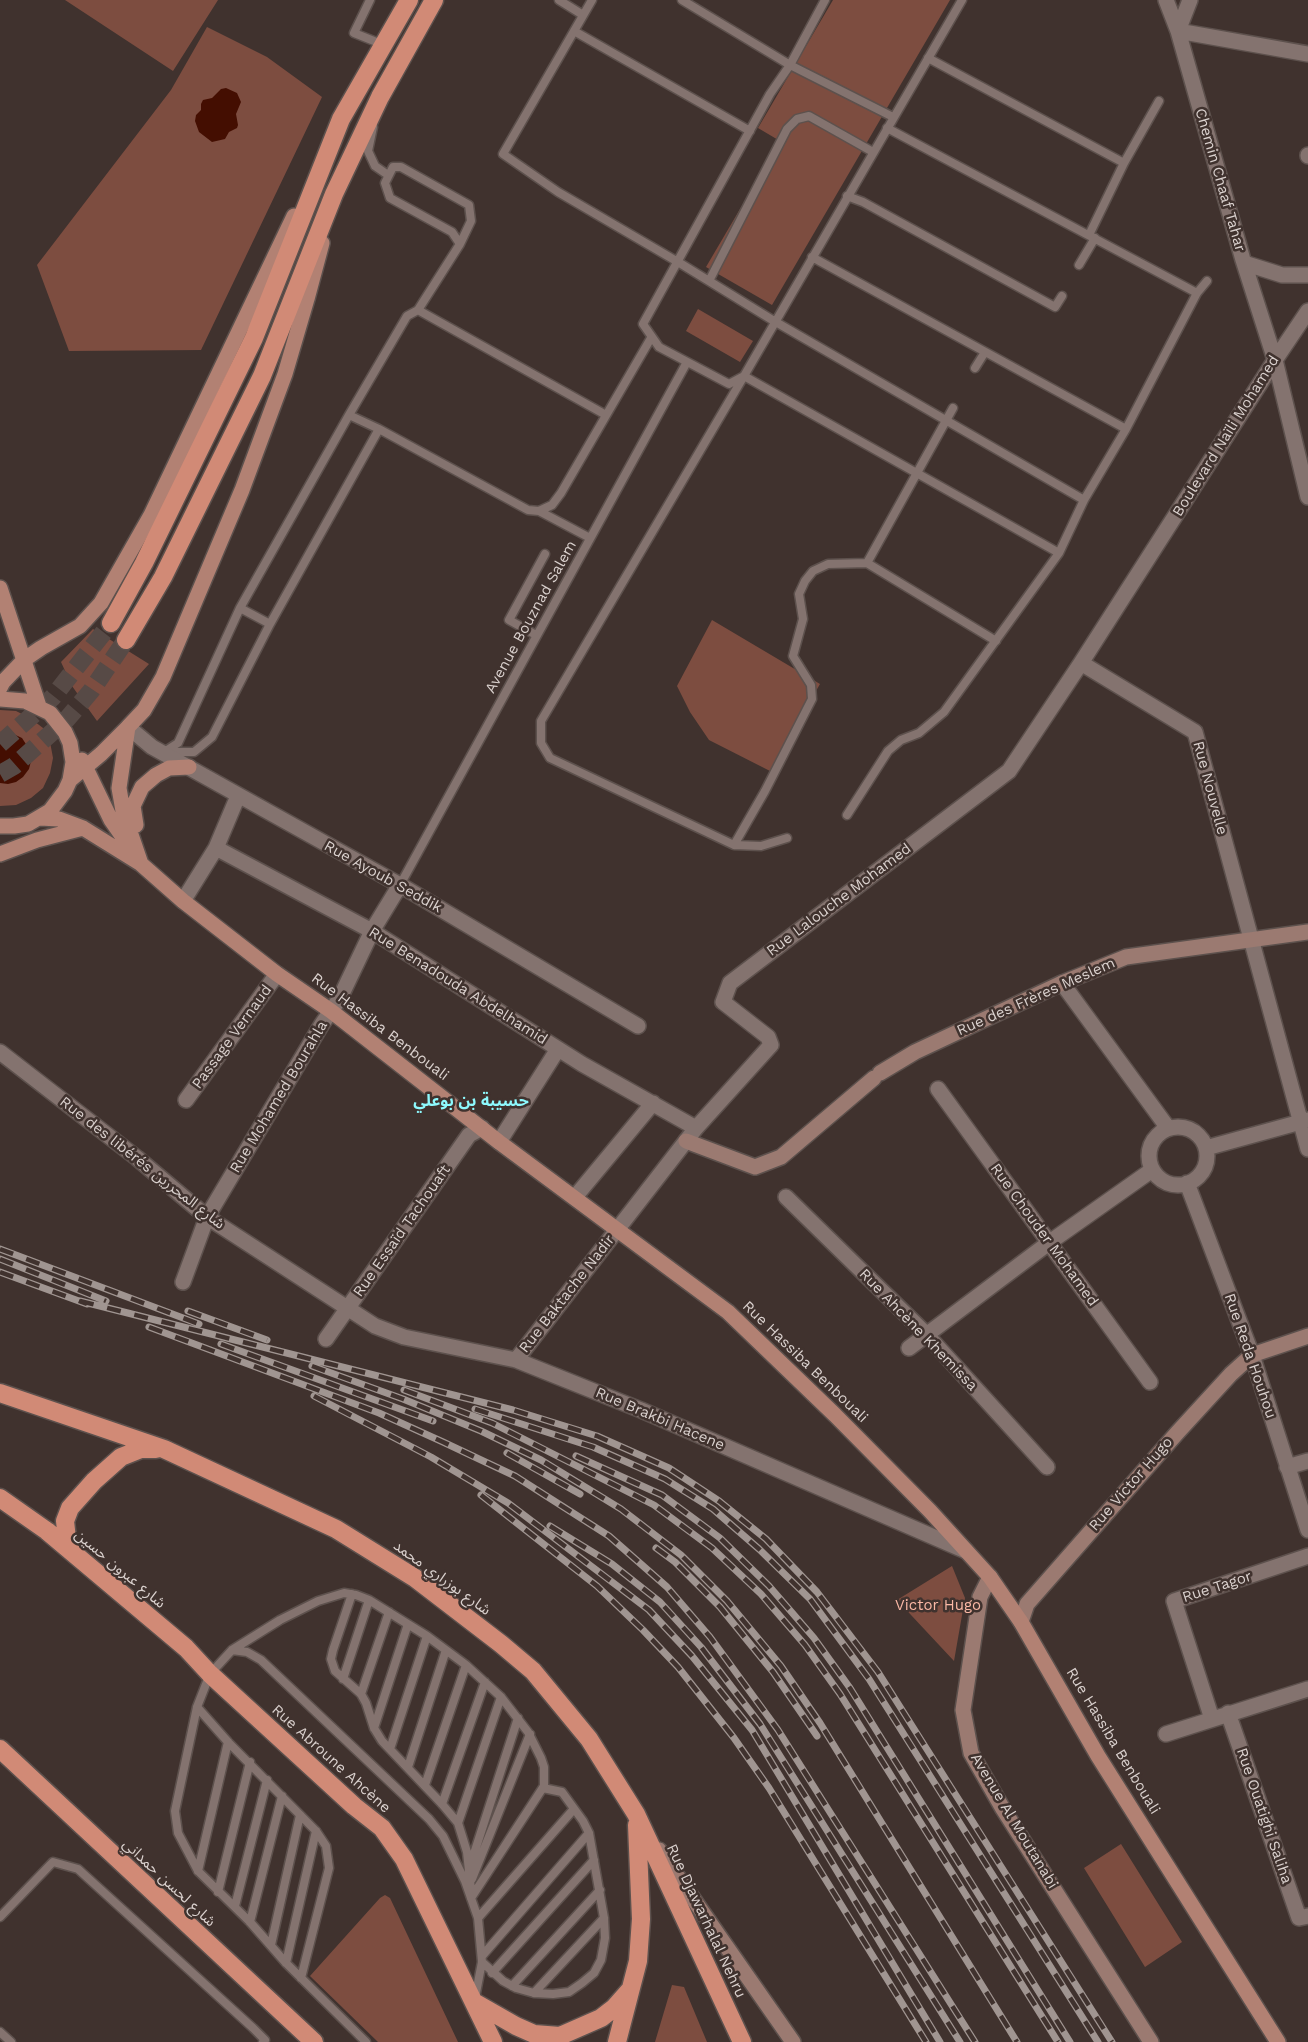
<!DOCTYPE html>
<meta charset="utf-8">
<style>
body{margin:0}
canvas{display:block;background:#40322e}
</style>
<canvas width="1308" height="2042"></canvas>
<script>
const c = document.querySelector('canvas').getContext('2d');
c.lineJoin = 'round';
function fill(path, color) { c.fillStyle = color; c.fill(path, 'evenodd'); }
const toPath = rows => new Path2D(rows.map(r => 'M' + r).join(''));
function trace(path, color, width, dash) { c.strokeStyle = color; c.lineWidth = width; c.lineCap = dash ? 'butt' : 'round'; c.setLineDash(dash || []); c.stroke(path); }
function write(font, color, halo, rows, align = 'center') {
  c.font = font + ' "Work Sans","Noto Sans Arabic",sans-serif'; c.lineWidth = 5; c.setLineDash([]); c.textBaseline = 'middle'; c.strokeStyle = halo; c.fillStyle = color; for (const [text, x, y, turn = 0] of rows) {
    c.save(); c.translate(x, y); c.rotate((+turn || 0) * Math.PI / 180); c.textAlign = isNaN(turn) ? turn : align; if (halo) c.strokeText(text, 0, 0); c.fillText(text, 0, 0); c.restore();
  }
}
fill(toPath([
 [65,0,218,0,173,71],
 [833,0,950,0,772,305,706,267,780,141,758,128],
 [207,27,267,57,322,97,201,350,69,351,37,265,171,90],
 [698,309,753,341,740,362,686,331],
 [712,620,820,684,770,771,709,740,690,712,677,686],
 [93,629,149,664,97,721,72,686,61,662],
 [0,710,16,711,30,718,43,728,50,742,53,758,50,773,43,788,31,798,16,805,0,806],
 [952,1566,965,1598,954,1661,897,1600],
 [1121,1844,1182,1942,1145,1967,1084,1868],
 [385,1895,390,1898,458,2042,378,2042,310,1976,380,1898],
 [672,1985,684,1987,707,2042,655,2042]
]), '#7d4d40');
fill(toPath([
 [226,88,237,93,241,102,236,114,238,125,237,128,229,132,225,139,212,142,199,132,195,121,196,115,201,110,201,104,203,100,212,98,221,89],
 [7,731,22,738,31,752,31,761,29,769,23,777,16,782,8,784,0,783,0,732]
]), '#440e01');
trace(toPath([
 [0,744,53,697,111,623],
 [0,774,14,766,67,719,91,691,126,640]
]), '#574a46', 18, [18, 9]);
const lane = toPath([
 [370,0,354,33,384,45],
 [559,0,583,15],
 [592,0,503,154,558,192,678,262,774,321,1084,500,1126,429,1197,293,1207,281],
 [682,0,790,65,893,117],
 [574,31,750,131],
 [928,58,1124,163,1089,235],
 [373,127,368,151,375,166,388,175],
 [887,128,1197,293],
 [1124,163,1159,101],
 [847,196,863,202,1055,307,1062,296],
 [812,257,1126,429],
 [1079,265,1095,238],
 [709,281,787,129,797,119,809,116,873,152],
 [418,310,460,244,452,232,390,198,385,183,393,167,401,167,469,205,471,221,460,244],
 [975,368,985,352],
 [744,376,729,384,659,347,643,324,770,94,790,65,825,0],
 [744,376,1059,553],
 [349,415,379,429,528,510,539,511,552,505,561,493,651,338],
 [539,511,590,538],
 [867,563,996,641],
 [240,608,270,624],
 [536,635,509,620,545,554],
 [164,752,178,743,240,608,349,415,407,316,418,310,606,415],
 [168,752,194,752,212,737,270,624,379,429],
 [847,815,888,751,901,740,919,733,944,712,1059,553,1084,500],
 [787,838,761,846,734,845,550,758,541,743,541,721,744,376,962,0],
 [734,845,765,791,812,699,811,685,793,656,803,619,799,594,805,581,813,571,828,564,867,563,953,408],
 [400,885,687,362],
 [352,1594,333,1650,331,1659,335,1671,361,1694,366,1703,374,1728,382,1741,442,1804,458,1823,467,1852,471,1890],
 [232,1650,247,1652,261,1660,429,1819,443,1836,465,1881,478,1918,482,1962,475,1998],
 [343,1679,369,1600],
 [361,1694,389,1612],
 [197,1707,228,1742,316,1831,326,1846,329,1868,301,1978],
 [374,1728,408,1624],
 [390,1749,427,1636],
 [408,1767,446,1650],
 [425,1785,466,1665],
 [442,1804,485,1682],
 [458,1823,501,1697],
 [470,1866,518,1718],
 [198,1871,228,1742],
 [472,1879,530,1734],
 [218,1892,250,1762],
 [235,1906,267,1780],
 [0,1917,50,1865,53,1862,78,1869,253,2028,265,2040,263,2042],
 [478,1918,573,1810],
 [250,1922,282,1796],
 [271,1945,300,1815],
 [482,1956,589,1833],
 [482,1962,503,1981,516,1988,534,1993,553,1994,569,1992,582,1983,594,1973,601,1960,605,1938,604,1918,589,1833,583,1821,562,1792,543,1788],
 [286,1963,316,1831],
 [492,1973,594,1860],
 [512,1986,600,1890],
 [534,1993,604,1918],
 [0,2032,11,2042],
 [366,2042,286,1963,250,1922,198,1871,178,1833,175,1811,197,1707,210,1674,232,1650,280,1620,318,1601,344,1593,356,1595,369,1600,427,1636,466,1665,501,1697,528,1732,541,1758,544,1767,544,1786,471,1898]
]);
const street = toPath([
 [1166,0,1178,31,1243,260,1275,360,1308,497],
 [1190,0,1178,31,1308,54],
 [1308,156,1308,155],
 [1244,263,1282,275,1308,275],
 [1081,663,1195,732,1308,1149],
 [128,727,152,747,400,885,638,1026],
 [216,848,372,931,582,1064,696,1128],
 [183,901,216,848,238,796],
 [1062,983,1168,1128],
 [0,1052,137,1158,207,1217,375,1326,404,1337,516,1360,641,1410,966,1551],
 [938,1089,1150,1382],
 [186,1100,277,974],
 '1149 1156a29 29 0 1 1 58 0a29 29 0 1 1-58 0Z',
 [499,1142,558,1049],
 [1206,1148,1308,1120],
 [1187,1183,1252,1355,1308,1530],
 [575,1197,653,1103],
 [786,1197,926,1334,1047,1467],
 [183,1282,207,1217,322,1024,340,998,372,931,400,885],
 [326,1339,469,1135,482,1128],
 [909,1348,1050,1242,1152,1170],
 [516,1360,696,1128,771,1045,768,1037,723,1002,730,983,1009,771,1081,663,1275,360,1308,311],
 [1287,1467,1308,1461],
 [1228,1713,1299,1918,1308,1916],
 [1212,1719,1174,1601,1308,1556],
 [1166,1734,1308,1689]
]);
const secondary = toPath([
 [880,1073,915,1052,1062,983,1126,957,1308,932],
 [686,1141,755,1167,781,1157,874,1078],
 [990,1577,980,1597,963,1710,971,1753,1003,1809,1151,2042],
 [1021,1622,1027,1604,1177,1433,1231,1374,1252,1355,1308,1336],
 [659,1850,793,2042]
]);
const primary = toPath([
 [0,588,39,706],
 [0,688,3,682,25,659,41,648,80,626,101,603,151,515,294,216],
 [0,699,25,701,50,713,65,732,70,743,73,762,70,780,65,791,50,811,28,824,14,826,0,826],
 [128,727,119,788,123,811,141,864],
 [82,760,111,820,131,849],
 [70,780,101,754,128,727,144,710,163,677,242,490,285,374,307,299,322,243],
 [40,818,59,819,83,828,141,864,183,901,277,974,331,1011,499,1142,728,1312,835,1415,930,1511,990,1577,1021,1622,1098,1756,1278,2042],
 [136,825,133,806,142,787,156,775,169,768,189,767],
 [0,854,37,840,83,828]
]);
const highway = toPath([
 [111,623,144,563,254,338,341,119,409,0],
 [126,640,163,577,262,376,334,194,380,97,434,0],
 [0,1393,164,1449,336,1529,415,1578,501,1644,533,1671,589,1739,636,1814,742,2042],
 [0,1498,47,1531,186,1648,210,1674,354,1806,382,1828,404,1859,493,2042],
 [68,1548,65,1521,70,1508,94,1481,121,1457,141,1449,156,1449],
 [0,1749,314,2042],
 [474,2002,516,2026,534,2034,560,2036,601,2018,614,2008,629,1991],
 [617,2042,638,1961,641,1919,637,1825]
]);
trace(lane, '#5d514d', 11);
trace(street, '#5d514d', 18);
trace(secondary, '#5d514d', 18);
trace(primary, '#5d514d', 18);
trace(highway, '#5d514d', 21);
trace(lane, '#84736f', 8);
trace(street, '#84736f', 15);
trace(secondary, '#9b7a71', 15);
trace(primary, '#b28173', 15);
trace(highway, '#d18a76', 18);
const rail = toPath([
 [0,1249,199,1324],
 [0,1259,106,1301],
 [0,1272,87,1304],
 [80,1301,513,1410,597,1436,669,1468,719,1501,766,1539,817,1592,878,1672,1112,2042],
 [188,1311,267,1340],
 [149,1327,379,1413,443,1442,515,1476,609,1536,667,1587,710,1637,778,1730,975,2042],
 [221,1344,433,1421],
 [312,1366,403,1399,481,1431,541,1460,621,1509,681,1555,727,1601,781,1666,820,1723,1017,2042],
 [404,1390,492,1423,654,1505,712,1548,761,1594,805,1645,840,1694,1058,2042],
 [314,1396,431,1457,508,1503,649,1610,692,1656,752,1730,940,2042],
 [475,1409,593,1447,665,1479,713,1509,759,1549,810,1599,869,1679,1098,2042],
 [507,1453,580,1494],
 [576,1456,662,1495,720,1538,769,1586,814,1638,850,1688,1070,2042],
 [481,1495,597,1586,643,1630,678,1667,734,1738,769,1788,926,2042],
 [550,1526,612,1564,660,1602,701,1647,760,1724,960,2042],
 [656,1548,675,1562,720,1607,773,1672,817,1736]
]);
trace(rail, '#a09591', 7);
trace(rail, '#40322e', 4.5, [14]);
write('15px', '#dad1ce', '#40322e', [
 ["Chemin Chaaf Tahar",1220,180,74],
 ["Boulevard Naïli Mohamed",1226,436,-58],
 ["Avenue Bouznad Salem",531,617,-61],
 ["Rue Nouvelle",1210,788,75],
 ["Rue Ayoub Seddik",383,877,29],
 ["Rue Lalouche Mohamed",839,900,-37],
 ["Rue Benadouda Abdelhamid",458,986,32],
 ["Rue des Frères Meslem",1036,997,-24],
 ["Rue Hassiba Benbouali",380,1027,37],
 ["Passage Vernaud",232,1037,-54],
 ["Rue Mohamed Bourahla",279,1097,-59],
 ["Rue des libérés شارع المحررين",142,1163,38],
 ["Rue Essaïd Tachouaft",402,1231,-55],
 ["Rue Chouder Mohamed",1044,1235,54],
 ["Rue Baktache Nadir",567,1294,-52],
 ["Rue Ahcène Khemissa",918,1330,46],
 ["Rue Reda Houhou",1250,1356,71],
 ["Rue Hassiba Benbouali",805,1362,44],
 ["Rue Brakbi Hacene",660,1419,23],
 ["Rue Victor Hugo",1131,1484,-49],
 ["شارع عبرون حسين",120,1569,40],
 ["شارع بوزراري محمد",442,1578,36],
 ["Rue Tagor",1217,1587,-18],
 ["Rue Hassiba Benbouali",1113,1741,59],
 ["Rue Abroune Ahcène",331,1759,42],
 ["Rue Ouatighi Saliha",1264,1816,71],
 ["Avenue Al Moutanabi",1014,1821,59],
 ["شارع لحسن حمداني",169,1883,43],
 ["Rue Djawarhalal Nehru",706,1921,65]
]);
write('15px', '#fab8a5', '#40322e', [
 ["Victor Hugo",938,1606]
]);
write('bold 16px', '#8df9fd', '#40322e', [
 ["حسيبة بن بوعلي",471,1101]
]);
</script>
